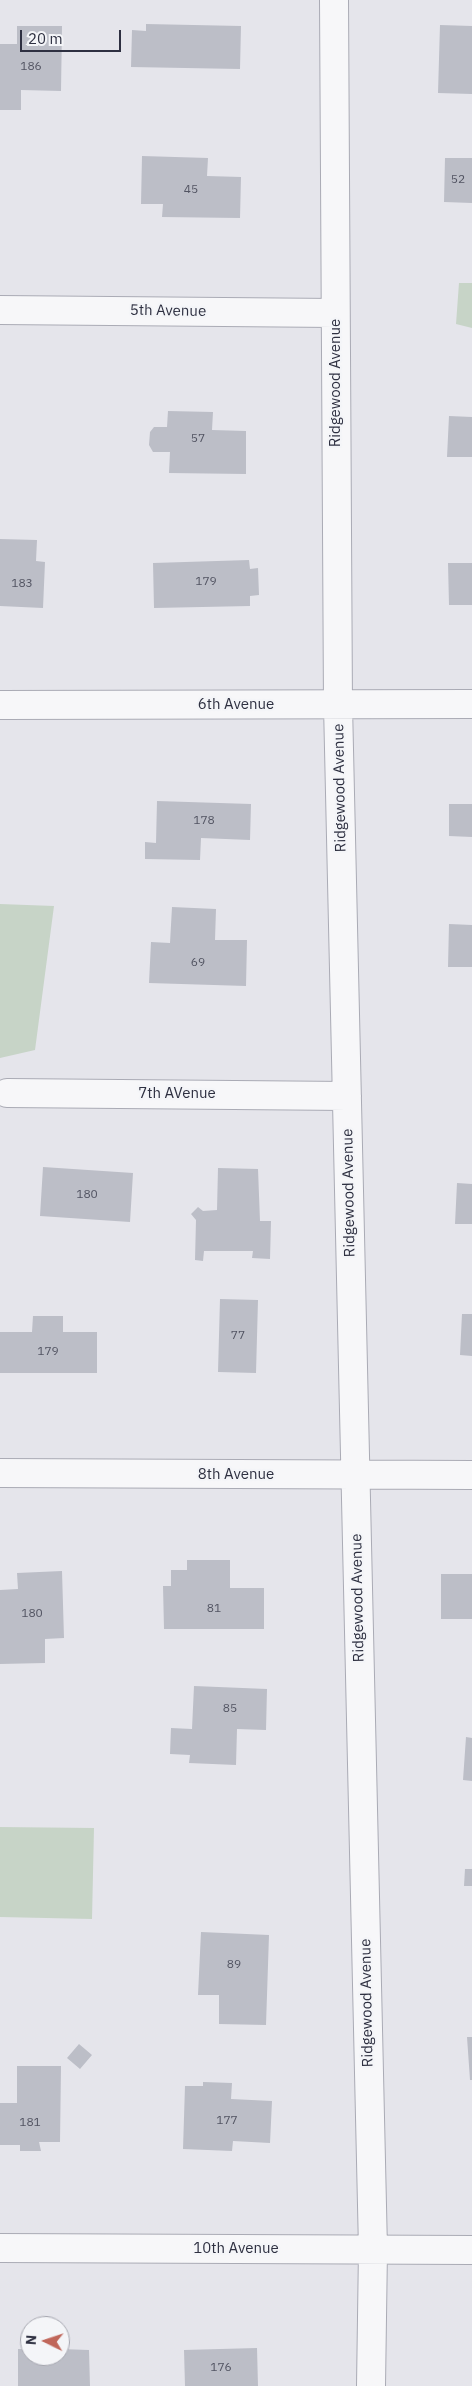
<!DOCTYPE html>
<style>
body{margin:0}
#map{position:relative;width:472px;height:2386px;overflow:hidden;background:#e5e5eb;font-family:"IBM Plex Sans",sans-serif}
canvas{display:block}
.north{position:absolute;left:20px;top:2316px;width:50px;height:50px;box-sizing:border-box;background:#f4f5f8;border:1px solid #a5a6af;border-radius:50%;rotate:274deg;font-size:14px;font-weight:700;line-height:20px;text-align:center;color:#2e3041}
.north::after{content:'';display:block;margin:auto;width:18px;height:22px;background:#c0665a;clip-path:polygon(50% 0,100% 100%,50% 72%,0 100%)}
.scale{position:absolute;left:20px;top:30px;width:101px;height:22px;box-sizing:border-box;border:2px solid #2e3041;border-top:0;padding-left:6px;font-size:15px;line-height:18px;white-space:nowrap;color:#2e3041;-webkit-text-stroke:4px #f4f5f8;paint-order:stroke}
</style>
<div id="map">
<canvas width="472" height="2386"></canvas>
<div class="north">N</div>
<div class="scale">20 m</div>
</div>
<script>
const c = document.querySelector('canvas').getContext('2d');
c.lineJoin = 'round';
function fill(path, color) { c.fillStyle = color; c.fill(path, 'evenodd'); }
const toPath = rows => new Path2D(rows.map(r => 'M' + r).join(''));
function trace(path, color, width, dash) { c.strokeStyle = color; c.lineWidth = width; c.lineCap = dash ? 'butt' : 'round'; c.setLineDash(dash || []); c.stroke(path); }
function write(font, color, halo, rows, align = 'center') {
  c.font = font + ' "IBM Plex Sans",sans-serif'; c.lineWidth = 4.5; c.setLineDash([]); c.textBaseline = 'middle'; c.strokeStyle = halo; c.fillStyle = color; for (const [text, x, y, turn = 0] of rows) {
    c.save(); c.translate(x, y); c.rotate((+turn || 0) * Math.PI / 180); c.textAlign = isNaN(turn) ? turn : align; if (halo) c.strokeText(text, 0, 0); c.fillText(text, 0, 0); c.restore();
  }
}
fill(toPath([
 [459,283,472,283,472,328,456,324],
 [0,904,54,906,35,1050,0,1058],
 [0,1827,94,1828,92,1919,0,1917]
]), '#c7d4c7');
fill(toPath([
 [146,24,241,26,240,69,131,67,132,30,146,31],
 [440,25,472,26,472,94,438,93],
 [17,26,62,26,61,91,21,90,21,110,0,110,0,44,17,44],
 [142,156,208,158,207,176,241,177,240,218,162,217,163,204,141,204],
 [445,158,472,158,472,203,444,202],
 [168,411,213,412,212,430,246,431,246,474,169,473,170,452,153,452,149,445,150,432,154,427,167,427],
 [449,416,472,417,472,457,447,457],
 [0,539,37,540,36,561,45,562,43,608,0,606],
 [249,560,250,569,258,568,259,595,250,596,250,606,154,608,153,563],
 [448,563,472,563,472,605,449,605],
 [157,801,251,804,250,840,201,838,200,860,145,859,145,842,156,843],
 [449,804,472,804,472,837,449,836],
 [172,907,216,909,215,940,247,940,246,986,149,983,151,942,170,943],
 [449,924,472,925,472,967,448,967],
 [43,1167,133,1173,130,1222,40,1216],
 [218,1168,258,1169,260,1221,271,1221,270,1259,252,1258,253,1251,204,1251,203,1261,195,1260,196,1220,191,1214,198,1207,203,1211,217,1210],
 [457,1183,472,1184,472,1224,455,1224],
 [220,1299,258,1300,256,1373,218,1372],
 [462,1314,472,1314,472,1356,460,1355],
 [33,1316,63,1316,63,1332,97,1332,97,1373,0,1373,0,1332,32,1332],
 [187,1560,230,1560,230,1588,264,1588,264,1629,164,1629,163,1586,171,1586,171,1570,187,1570],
 [62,1571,64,1638,45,1639,45,1663,0,1664,0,1590,18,1589,17,1573],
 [441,1574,472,1574,472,1619,441,1619],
 [194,1686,267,1689,266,1730,237,1729,236,1765,189,1763,190,1755,170,1754,171,1728,192,1729],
 [466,1737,472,1738,472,1781,463,1780],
 [465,1869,472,1869,472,1886,464,1886],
 [201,1932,269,1935,266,2025,219,2024,219,1995,198,1995],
 [467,2037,472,2037,472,2080,470,2080],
 [79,2044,92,2055,80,2069,67,2058],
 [17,2066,61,2066,60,2142,39,2142,41,2151,20,2151,20,2145,0,2145,0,2103,17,2103],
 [203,2082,232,2083,231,2099,272,2101,270,2143,233,2141,232,2151,183,2149,185,2086,203,2086],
 [257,2348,258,2386,185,2386,184,2350],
 [18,2349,30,2349,30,2356,60,2356,60,2349,89,2350,90,2386,18,2386]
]), '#bcbec7');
const minor = toPath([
 [334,0,338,705,373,2249,371,2386],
 [0,310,335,313],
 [0,705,472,704],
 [7,1093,347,1096],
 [0,1473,472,1475],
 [0,2248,472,2250]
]);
trace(minor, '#aaabb5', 30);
trace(minor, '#f7f7f9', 28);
write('12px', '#525462', null, [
 ["186",31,67],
 ["52",458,180],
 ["45",191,190],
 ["57",198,439],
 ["179",206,582],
 ["183",22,584],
 ["178",204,821],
 ["69",198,963],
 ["180",87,1195],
 ["77",238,1336],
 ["179",48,1352],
 ["81",214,1609],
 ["180",32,1614],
 ["85",230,1709],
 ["89",234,1965],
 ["177",227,2121],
 ["181",30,2123],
 ["176",221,2368]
]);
write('15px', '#2e3041', '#f4f5f8', [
 ["5th Avenue",168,311,1],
 ["Ridgewood Avenue",336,383,-90],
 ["6th Avenue",236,705],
 ["Ridgewood Avenue",340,788,-91],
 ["7th AVenue",177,1094],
 ["Ridgewood Avenue",349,1193,-91],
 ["8th Avenue",236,1475],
 ["Ridgewood Avenue",358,1598,-91],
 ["Ridgewood Avenue",367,2003,-91],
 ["10th Avenue",236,2249]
]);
</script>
